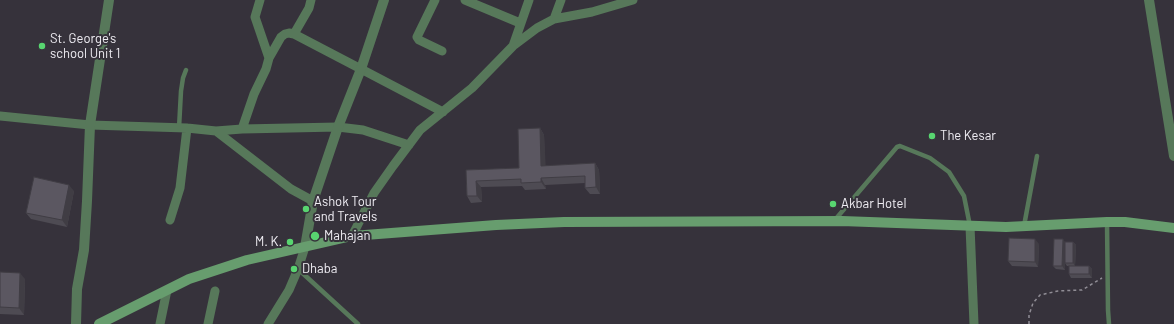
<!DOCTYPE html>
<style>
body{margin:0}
canvas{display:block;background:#36323b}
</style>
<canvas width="1174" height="324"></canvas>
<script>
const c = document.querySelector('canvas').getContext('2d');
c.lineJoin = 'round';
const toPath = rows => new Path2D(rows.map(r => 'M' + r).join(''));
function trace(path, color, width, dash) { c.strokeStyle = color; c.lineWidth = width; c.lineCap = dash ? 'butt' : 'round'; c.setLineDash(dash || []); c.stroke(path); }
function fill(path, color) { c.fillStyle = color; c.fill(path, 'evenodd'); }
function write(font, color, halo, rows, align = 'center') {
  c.font = font + ' Barlow,sans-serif'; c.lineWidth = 4; c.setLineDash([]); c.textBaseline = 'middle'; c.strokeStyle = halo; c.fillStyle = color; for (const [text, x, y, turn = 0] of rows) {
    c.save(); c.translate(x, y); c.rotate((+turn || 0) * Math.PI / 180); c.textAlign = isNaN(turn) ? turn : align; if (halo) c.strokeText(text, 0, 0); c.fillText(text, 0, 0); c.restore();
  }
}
trace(toPath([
 [1029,324,1029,315,1033,303,1040,295,1058,291,1082,290,1102,278]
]), '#908d95', 1.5, [3, 3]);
trace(toPath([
 [179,128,181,91,183,78,186,70],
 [834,221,897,147,900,146,930,158,949,172,964,196,970,226],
 [1107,222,1108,310,1109,324],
 [1024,226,1037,156],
 [298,269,358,324]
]), '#57785a', 4.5);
trace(toPath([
 [260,0,255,17,269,58],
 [435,0,417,37,419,40,442,51],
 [465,0,520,23],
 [554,19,561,0],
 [294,34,309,8,311,0],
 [513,46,529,0],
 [0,116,90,125,187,128,216,131,291,189,313,201],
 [242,129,254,94,266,69,269,58,281,37,285,34,289,33,294,34,361,69,443,112],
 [216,131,242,129,338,127,363,130,409,145],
 [170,220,180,188,187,128],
 [970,226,974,324],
 [352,236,374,193,393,166,420,130,472,88,513,46,537,28,554,19,592,12,633,0],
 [160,324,167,290],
 [208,324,215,291],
 [268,324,289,290,298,269,305,247]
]), '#57785a', 9);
trace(toPath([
 [1149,0,1174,156],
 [305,247,313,201,338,127,361,69,384,0],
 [76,324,77,289,84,250,87,201,90,125,109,0]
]), '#57785a', 10);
trace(toPath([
 [99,324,189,279,247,260,352,236,496,225,564,222,842,221,1006,227,1107,222,1125,222,1174,228]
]), '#679d6e', 10);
fill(toPath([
 [540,128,544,135,545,166,595,163,599,170,600,194,590,194,585,188,585,183,545,185,546,189,525,190,522,186,481,187,482,202,471,203,467,196,466,170,519,168],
 [74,191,67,227,31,219,26,213],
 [1063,239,1065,270,1056,269,1053,266],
 [1073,242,1076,245,1075,266,1089,266,1092,269,1092,278,1071,278,1069,274,1069,266,1067,266,1065,263],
 [1039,244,1038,267,1012,266,1008,261],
 [0,272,25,279,24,315,0,314]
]), '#4e4b53');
fill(toPath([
 [540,128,544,135,546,172,541,166],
 [595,163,599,170,600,194,596,187],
 [541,178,545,185,546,189,541,182],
 [476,181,481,187,482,202,477,196],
 [69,185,74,191,67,227,62,220],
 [1035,239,1039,244,1038,267,1035,262],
 [1063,239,1065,242,1065,270,1062,266],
 [1073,242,1076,245,1075,266,1073,263],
 [1089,266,1092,269,1092,278,1089,274],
 [20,273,25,279,24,315,19,308]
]), '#403d44');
const building = toPath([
 [540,128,541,166,595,163,596,187,585,188,585,176,541,178,541,182,521,183,521,179,476,181,477,196,467,196,466,170,519,168,518,129,540,128],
 [34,177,69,185,62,220,26,213,34,177],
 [1009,238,1035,239,1035,262,1008,261,1009,238],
 [1054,239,1063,239,1062,266,1053,266,1054,239],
 [1065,242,1073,242,1073,263,1065,263,1065,242],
 [1069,266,1089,266,1089,274,1069,274,1069,266],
 [0,272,20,273,19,308,0,307,0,272]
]);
fill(building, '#5b5761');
trace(building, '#403d44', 1);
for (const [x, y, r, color] of [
 [42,46,4,"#58d570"],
 [932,136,4,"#58d570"],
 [833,204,4,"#58d570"],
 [306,209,4,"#58d570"],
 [315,236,5,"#58d570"],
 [290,242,4,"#58d570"],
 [294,269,4,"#58d570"]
]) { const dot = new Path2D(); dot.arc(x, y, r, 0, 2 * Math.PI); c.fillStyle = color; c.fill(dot); trace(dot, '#36323b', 1.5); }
write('13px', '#efedf3', '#36323b', [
 ["St. George's",50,39],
 ["school Unit 1",50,54],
 ["The Kesar",940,136],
 ["Ashok Tour",314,202],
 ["and Travels",314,217],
 ["Akbar Hotel",841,204],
 ["Mahajan",324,236],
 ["M. K.",282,242,"right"],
 ["Dhaba",302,269]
], 'left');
</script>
